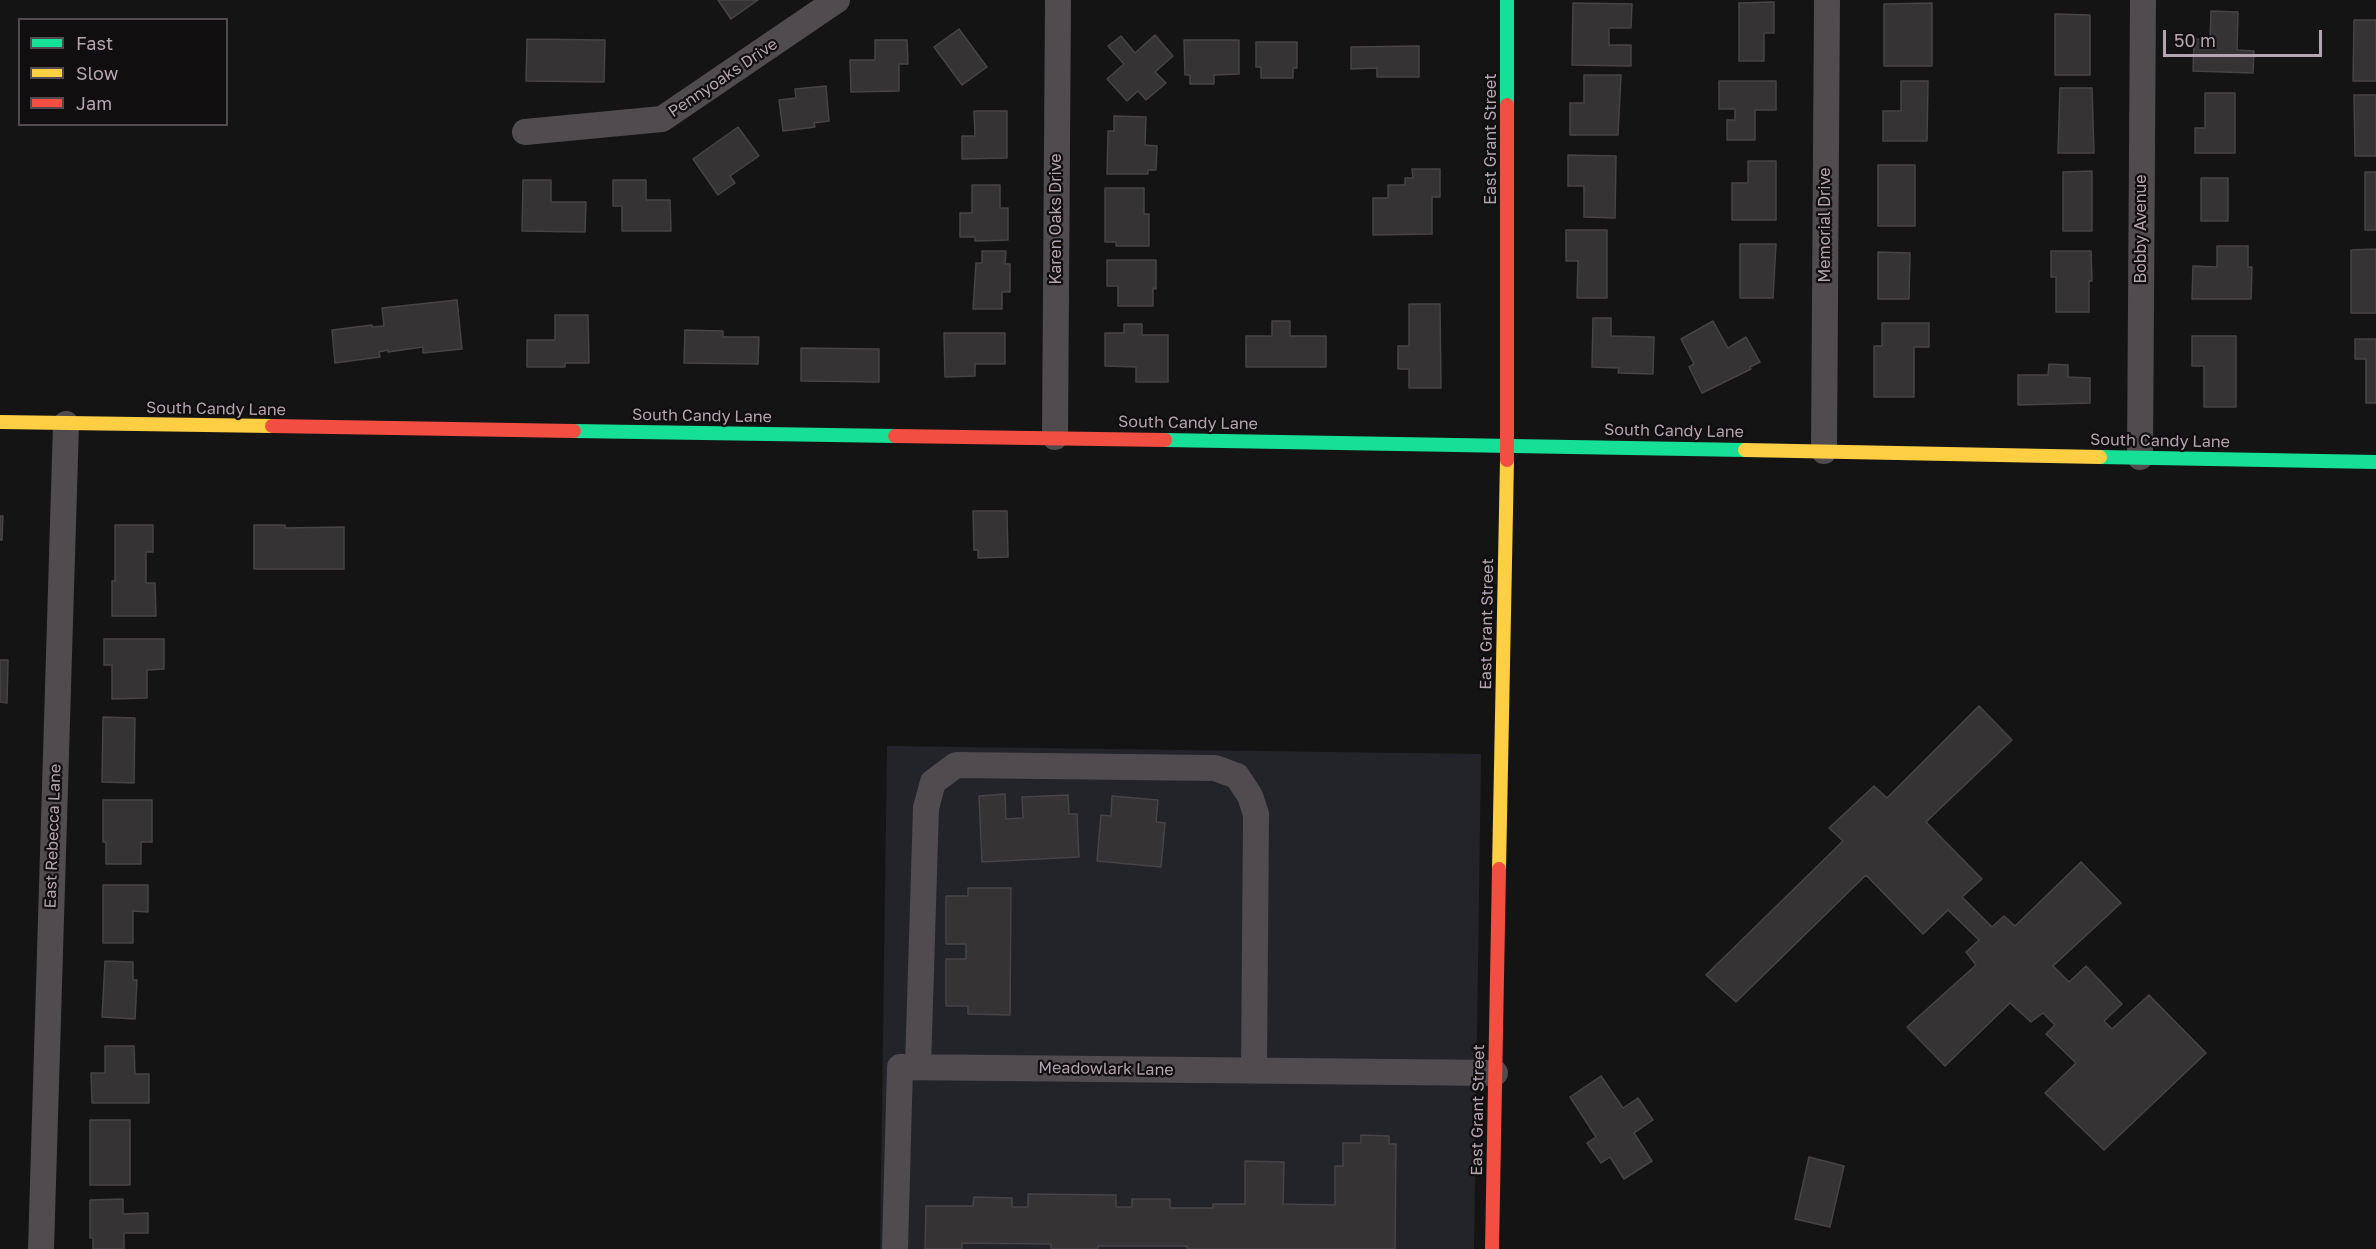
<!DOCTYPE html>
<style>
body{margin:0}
#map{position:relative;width:2376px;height:1249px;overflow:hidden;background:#141414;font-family:"Golos Text",sans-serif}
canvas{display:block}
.legend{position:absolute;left:18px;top:18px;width:210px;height:108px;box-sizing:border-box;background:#100e0f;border:2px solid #524a50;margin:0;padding:8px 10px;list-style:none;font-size:18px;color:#b5a5b1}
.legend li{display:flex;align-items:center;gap:12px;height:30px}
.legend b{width:30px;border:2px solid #524a50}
.scale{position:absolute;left:2163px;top:30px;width:159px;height:27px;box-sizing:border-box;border:3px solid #b5a5b1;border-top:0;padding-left:8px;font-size:18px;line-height:21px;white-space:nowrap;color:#b5a5b1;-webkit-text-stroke:4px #100e0f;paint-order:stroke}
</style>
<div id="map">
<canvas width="2376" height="1249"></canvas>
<ul class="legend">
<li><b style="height:8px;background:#16e098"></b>Fast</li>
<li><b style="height:8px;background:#ffcf43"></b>Slow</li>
<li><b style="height:8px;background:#f24e42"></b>Jam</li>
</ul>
<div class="scale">50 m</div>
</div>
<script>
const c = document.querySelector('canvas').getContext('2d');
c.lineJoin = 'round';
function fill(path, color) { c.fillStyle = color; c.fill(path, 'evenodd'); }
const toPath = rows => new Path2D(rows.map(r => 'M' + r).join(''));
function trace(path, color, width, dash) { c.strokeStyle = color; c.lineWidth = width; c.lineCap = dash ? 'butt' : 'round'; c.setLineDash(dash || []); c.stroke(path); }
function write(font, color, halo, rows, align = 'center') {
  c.font = font + ' "Golos Text",sans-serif'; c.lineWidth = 4.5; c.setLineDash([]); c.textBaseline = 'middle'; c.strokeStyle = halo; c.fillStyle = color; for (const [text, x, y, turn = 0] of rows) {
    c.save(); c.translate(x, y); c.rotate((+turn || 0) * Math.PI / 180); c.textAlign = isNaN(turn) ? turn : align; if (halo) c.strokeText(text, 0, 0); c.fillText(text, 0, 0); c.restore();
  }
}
fill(toPath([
 [887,746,1481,754,1474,1249,880,1249]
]), '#22242a');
const building = toPath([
 [718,0,758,0,731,19,718,0],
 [1774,2,1774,33,1764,33,1764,61,1739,61,1739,3,1774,2],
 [1573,3,1632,4,1631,28,1609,28,1609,45,1631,45,1631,66,1572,65,1573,3],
 [1932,3,1932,66,1884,66,1884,4,1932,3],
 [2211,11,2238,12,2237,50,2254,51,2253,73,2193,71,2194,39,2210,40,2211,11],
 [2055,14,2090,15,2090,75,2055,75,2055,14],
 [2354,20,2376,20,2376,81,2353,81,2354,20],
 [959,29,987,67,962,85,934,47,959,29],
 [1155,35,1173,56,1155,72,1166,83,1146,100,1138,91,1127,101,1107,79,1124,64,1108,46,1121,36,1135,53,1155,35],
 [527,39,605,40,604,82,526,81,527,39],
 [875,40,907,40,908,64,899,64,899,91,851,92,850,60,875,60,875,40],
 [1184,40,1239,40,1239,74,1214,75,1214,84,1190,84,1190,75,1185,75,1184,40],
 [1256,42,1297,42,1297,68,1293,68,1293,78,1261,78,1261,67,1256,67,1256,42],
 [1419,46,1419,77,1377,77,1377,68,1351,69,1351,47,1419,46],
 [1584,75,1621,75,1618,135,1570,135,1570,103,1584,103,1584,75],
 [1719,81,1776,81,1776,110,1755,110,1755,140,1727,140,1727,120,1735,120,1735,109,1719,109,1719,81],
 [1901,81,1928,81,1927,141,1883,141,1883,111,1901,111,1901,81],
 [826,86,829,121,814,123,815,127,783,131,779,100,796,98,795,89,826,86],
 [2060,88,2092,88,2094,153,2058,153,2060,88],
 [2205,93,2235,93,2235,153,2195,153,2195,128,2205,128,2205,93],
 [2354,95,2376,95,2376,156,2355,156,2354,95],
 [974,111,1007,111,1007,158,962,159,962,136,975,136,974,111],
 [1114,116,1146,117,1145,145,1157,146,1156,170,1148,170,1148,174,1107,174,1108,131,1114,131,1114,116],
 [738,127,759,156,730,176,735,183,718,195,693,159,738,127],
 [1568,155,1616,156,1615,218,1584,217,1584,186,1568,186,1568,155],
 [1748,161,1776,161,1776,220,1732,220,1732,183,1748,183,1748,161],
 [1878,165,1915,165,1915,226,1878,226,1878,165],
 [1412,169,1440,169,1440,197,1432,197,1432,234,1373,235,1373,198,1388,198,1388,185,1405,185,1405,178,1413,178,1412,169],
 [2092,171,2092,231,2063,231,2063,172,2092,171],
 [2365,172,2376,172,2376,230,2365,230,2365,172],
 [2201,178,2228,178,2228,221,2201,221,2201,178],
 [523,180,551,180,551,202,586,202,585,232,522,231,523,180],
 [613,180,646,180,646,200,670,200,671,231,622,231,622,206,613,206,613,180],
 [972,185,1000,185,1000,208,1008,208,1008,240,975,241,975,237,960,237,960,213,972,213,972,185],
 [1105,188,1144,188,1144,214,1149,214,1149,246,1116,246,1116,242,1105,242,1105,188],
 [1566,230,1607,230,1607,298,1577,298,1578,261,1566,261,1566,230],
 [1740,244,1776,244,1773,298,1740,298,1740,244],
 [2217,246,2248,246,2248,267,2252,267,2251,299,2192,299,2193,266,2217,267,2217,246],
 [2376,249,2376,313,2351,313,2351,250,2376,249],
 [982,251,1006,251,1005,264,1010,264,1010,292,1002,292,1002,309,973,309,976,263,982,263,982,251],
 [2051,251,2091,251,2092,281,2089,281,2089,312,2056,312,2056,277,2051,277,2051,251],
 [1878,252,1910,253,1909,299,1878,299,1878,252],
 [1107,260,1156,260,1156,289,1153,288,1153,306,1118,306,1118,286,1107,286,1107,260],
 [457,300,462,349,423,353,423,347,388,352,388,350,379,352,380,357,335,363,332,330,372,325,372,327,384,326,382,308,457,300],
 [1409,304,1440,304,1441,388,1409,388,1409,369,1398,369,1398,346,1409,346,1409,304],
 [555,315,588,315,589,363,565,363,565,367,527,367,527,340,555,340,555,315],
 [1593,318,1611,318,1611,336,1654,337,1653,374,1618,373,1619,368,1592,367,1593,318],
 [1272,321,1290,321,1290,336,1326,336,1326,367,1246,367,1246,336,1272,336,1272,321],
 [1713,321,1728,348,1746,337,1760,362,1750,367,1751,369,1702,393,1689,367,1694,364,1681,339,1713,321],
 [1882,323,1929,323,1929,347,1914,347,1914,397,1874,397,1874,346,1882,346,1882,323],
 [1124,324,1142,324,1142,335,1168,335,1168,382,1136,382,1136,367,1105,366,1105,333,1124,333,1124,324],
 [685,330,723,331,723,337,759,337,758,364,684,363,685,330],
 [944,333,1005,333,1005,364,975,364,975,376,945,377,944,333],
 [2192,336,2236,336,2236,407,2204,407,2204,366,2192,366,2192,336],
 [2355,339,2376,339,2376,403,2366,403,2366,359,2355,359,2355,339],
 [801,348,879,349,879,382,801,381,801,348],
 [2049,364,2068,365,2068,377,2090,378,2090,403,2018,405,2018,375,2048,375,2049,364],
 [973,511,1007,511,1008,557,978,558,978,550,974,550,973,511],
 [0,516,3,516,2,540,0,540,0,516],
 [115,525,153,525,153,552,146,552,146,583,155,583,156,616,112,616,112,581,115,581,115,525],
 [254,525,285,525,285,528,344,527,344,569,254,569,254,525],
 [104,639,164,639,164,669,147,670,147,698,112,699,112,665,104,665,104,639],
 [0,660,8,660,7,703,0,702,0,660],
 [1979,706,2012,740,1926,822,1982,879,1962,897,1992,927,2004,916,2015,926,2081,862,2121,903,2053,966,2069,982,2086,966,2122,1004,2104,1021,2112,1029,2149,995,2206,1053,2104,1150,2045,1093,2076,1063,2046,1034,2055,1025,2043,1013,2031,1022,2010,1003,1945,1066,1907,1027,1976,965,1966,952,1979,940,1948,910,1923,934,1866,875,1736,1002,1706,975,1843,841,1829,828,1874,786,1887,798,1979,706],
 [103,717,135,718,134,783,102,782,103,717],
 [1005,794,1006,819,1023,818,1022,797,1068,795,1069,814,1077,814,1079,857,982,862,979,796,1005,794],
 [1112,796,1158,800,1156,822,1165,823,1161,867,1097,861,1101,815,1111,816,1112,796],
 [103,800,152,800,152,842,141,842,141,864,106,864,106,842,103,842,103,800],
 [103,885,148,885,148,912,133,911,133,943,103,943,103,885],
 [968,888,1011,888,1010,1015,968,1014,968,1006,946,1006,946,959,966,959,966,944,946,944,946,896,968,896,968,888],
 [105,961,133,962,133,980,137,980,135,1019,102,1017,105,961],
 [105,1046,134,1046,135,1074,149,1074,149,1103,92,1103,91,1073,105,1073,105,1046],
 [1601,1076,1623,1108,1638,1098,1653,1120,1634,1133,1652,1161,1624,1179,1610,1157,1601,1163,1587,1143,1596,1137,1570,1097,1601,1076],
 [90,1120,130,1120,130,1185,90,1185,90,1120],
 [1361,1135,1389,1136,1389,1144,1396,1144,1395,1249,1187,1249,1187,1246,1098,1246,1098,1249,1051,1249,1051,1244,962,1243,962,1249,925,1249,926,1206,973,1206,974,1197,1012,1198,1012,1207,1028,1207,1028,1194,1116,1195,1116,1207,1132,1207,1132,1199,1170,1199,1170,1208,1213,1208,1213,1204,1245,1204,1245,1161,1284,1162,1283,1204,1335,1205,1335,1166,1343,1166,1343,1143,1361,1143,1361,1135],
 [1809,1157,1844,1166,1830,1227,1795,1219,1809,1157],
 [123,1199,123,1214,148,1213,148,1233,124,1233,124,1249,93,1249,93,1238,90,1238,90,1200,123,1199]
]);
fill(building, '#353334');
trace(building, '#484346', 1.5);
trace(toPath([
 [525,132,662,119,837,0],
 [1055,437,1058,0],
 [1824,451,1827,0],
 [2140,457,2143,0],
 [918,1067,926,808,933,782,956,765,1215,768,1237,776,1250,796,1256,814,1254,1070],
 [41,1249,66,424],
 [895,1249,900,1067,1495,1073]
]), '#504b4f', 26);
trace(toPath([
 [1507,0,1507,105],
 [574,431,895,436],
 [1165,440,1745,450],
 [2100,457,2376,462]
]), '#16e098', 14);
trace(toPath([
 [0,422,272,426],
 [1745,450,2100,457],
 [1499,869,1507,460]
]), '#ffcf43', 14);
trace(toPath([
 [272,426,574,431],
 [895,436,1165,440],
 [1507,460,1507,105],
 [1492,1249,1499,869]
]), '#f24e42', 14);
write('16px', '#b5a5b1', '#100e0f', [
 ["Pennyoaks Drive",723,78,-34],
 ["East Grant Street",1491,139,-90],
 ["Karen Oaks Drive",1056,219,-90],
 ["Memorial Drive",1825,225,-90],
 ["Bobby Avenue",2141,229,-90],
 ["South Candy Lane",216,409,1],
 ["South Candy Lane",702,416,1],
 ["South Candy Lane",1188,423,1],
 ["South Candy Lane",1674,431,1],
 ["South Candy Lane",2160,441,1],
 ["East Grant Street",1487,624,-89],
 ["East Rebecca Lane",53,836,-88],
 ["Meadowlark Lane",1106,1069,1],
 ["East Grant Street",1478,1110,-89]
]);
</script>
